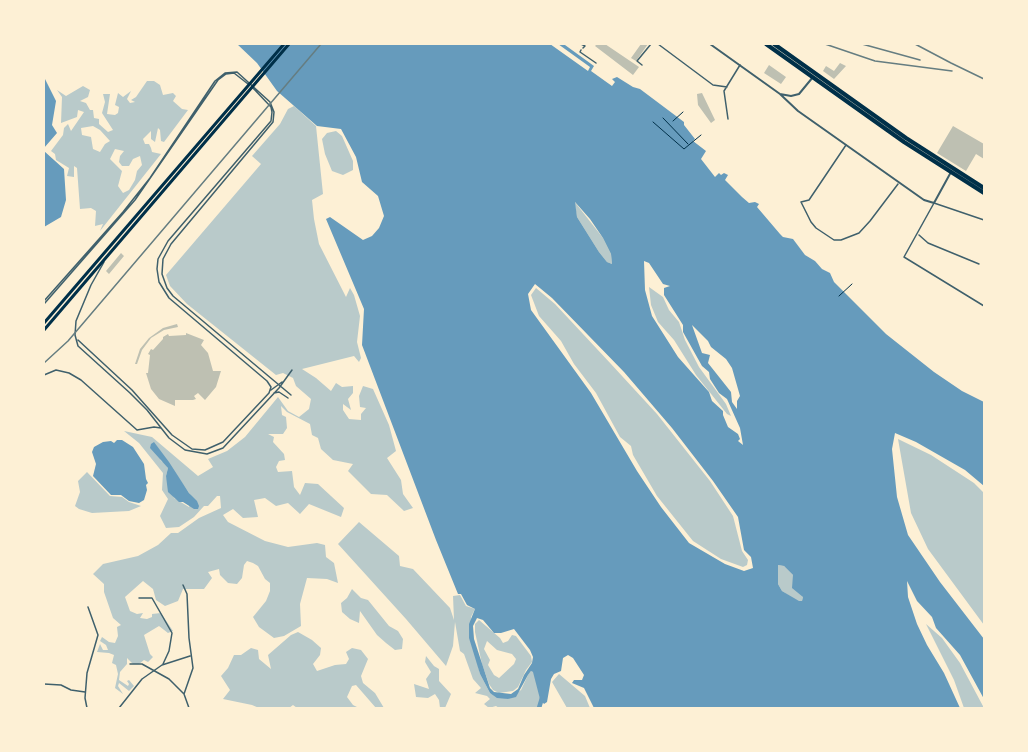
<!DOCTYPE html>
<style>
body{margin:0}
#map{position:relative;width:1028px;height:752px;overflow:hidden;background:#fdf0d5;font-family:Helvetica,sans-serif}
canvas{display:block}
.frame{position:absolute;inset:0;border:45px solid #fdf0d5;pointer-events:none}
</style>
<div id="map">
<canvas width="1028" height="752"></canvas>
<div class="frame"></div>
</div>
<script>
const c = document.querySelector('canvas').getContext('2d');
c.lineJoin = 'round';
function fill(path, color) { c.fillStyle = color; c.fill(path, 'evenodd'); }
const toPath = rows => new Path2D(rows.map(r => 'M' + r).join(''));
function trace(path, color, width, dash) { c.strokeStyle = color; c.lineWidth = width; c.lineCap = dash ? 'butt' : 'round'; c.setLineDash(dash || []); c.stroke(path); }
fill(toPath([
 [147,81,154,81,160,85,163,95,173,93,176,96,173,101,182,109,188,110,164,142,161,141,160,130,158,128,155,142,151,139,151,131,143,139,145,144,149,144,151,148,152,152,161,154,100,231,103,224,95,226,96,211,91,208,80,209,77,168,74,166,74,177,67,176,69,168,56,160,55,154,51,151,63,135,64,128,68,124,71,131,84,112,78,110,77,117,61,123,62,97,57,90,66,96,83,86,90,90,88,97,80,101,86,103,90,110,93,110,94,118,99,119,99,124,108,132,113,130,102,113,105,102,103,94,110,94,107,114,115,115,118,113,119,107,115,105,118,93,123,97,131,91,127,99,130,103,135,102,131,100,136,97],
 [93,126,100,130,110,141,105,144,100,152,93,149,91,137,82,135,81,128],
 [115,149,124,151,120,156,119,162,122,166,129,166,133,159,140,156,142,165,137,171,135,180,129,190,123,193,118,186,122,171,110,159],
 [294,106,316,126,323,194,312,200,314,219,319,244,346,297,350,288,354,295,360,316,357,342,361,358,359,362,354,356,302,369,316,378,331,391,336,383,342,387,353,386,353,393,348,399,351,410,343,404,343,410,349,419,361,420,361,414,366,408,360,407,359,396,363,386,373,389,389,425,396,451,387,458,401,480,403,494,413,508,404,511,387,495,371,494,348,471,353,464,333,460,321,449,318,438,312,435,310,424,287,412,281,406,282,415,286,417,287,428,283,434,268,434,274,437,273,442,284,454,285,460,279,461,276,467,278,472,292,471,294,487,300,495,305,483,318,484,344,508,341,517,309,504,300,514,288,503,276,506,265,498,254,500,258,517,243,518,233,509,223,515,228,522,265,541,288,547,317,543,325,545,326,557,334,563,338,583,327,579,307,578,300,604,301,626,284,636,274,638,259,627,253,617,266,601,270,591,270,583,265,579,258,566,253,563,247,561,244,565,242,578,237,584,228,583,220,575,219,569,208,572,212,578,204,589,183,589,178,601,165,606,156,600,153,589,143,581,125,597,130,611,137,614,143,613,140,618,147,619,152,617,152,614,161,613,173,631,168,633,159,626,144,635,150,654,153,657,148,662,144,660,139,664,133,664,127,658,127,664,120,672,119,680,128,686,129,684,127,681,129,680,134,686,129,691,119,683,118,686,123,694,115,688,118,674,116,665,112,663,114,655,109,653,97,652,100,644,103,650,108,650,106,645,100,641,102,637,109,642,115,643,118,636,117,627,121,625,113,618,104,592,104,584,93,574,103,564,138,556,158,545,171,533,178,533,199,518,221,508,220,496,217,496,208,506,204,506,194,517,179,527,166,528,160,516,168,499,162,490,163,473,139,443,124,431,152,437,198,476,213,467,208,459,227,451,245,437,278,397,288,411,299,417,309,409,311,399,296,386,293,378,283,373,276,375,187,304,170,286,166,275,261,164,252,156,280,124,288,109],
 [154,443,192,497,189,507,174,498,166,476,168,468,166,463,161,461],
 [336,131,342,136,353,161,353,170,343,175,332,171,325,154,322,139,327,133],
 [574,201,603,238,611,254,612,264,607,262,599,252,577,217],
 [649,287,663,297,669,310,679,322,685,340,699,367,726,404,731,416,727,414,696,375,674,340,658,322,651,305],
 [536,288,555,304,611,364,657,414,710,481,733,516,742,551,748,560,747,565,743,567,721,559,693,541,657,496,633,455,631,446,620,437,596,393,574,364,561,341,539,316,531,295],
 [898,439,931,455,974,483,984,493,984,625,928,549,911,513],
 [87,472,110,496,122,497,129,502,141,506,129,511,92,513,79,509,75,506,80,492,78,481],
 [359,522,399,556,400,566,413,569,450,608,454,620,453,596,460,595,466,606,475,609,471,617,474,650,480,674,490,693,508,699,521,690,528,675,531,671,534,672,542,702,539,708,499,708,496,706,489,708,484,704,490,699,487,696,475,693,481,688,473,679,464,654,460,651,455,622,453,646,446,666,406,619,338,544],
 [778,565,784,566,793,575,803,597,802,601,799,602,782,591,778,584],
 [352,589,361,598,368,600,389,626,398,631,403,639,402,649,395,650,386,643,377,635,360,611,359,623,350,619,342,612,341,603,347,598],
 [479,620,500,638,503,643,508,641,512,635,516,636,531,656,532,662,526,670,518,687,513,691,499,693,493,690,489,684,482,664,475,632,475,624],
 [487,641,497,650,512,654,516,659,514,664,499,678,494,675,488,665,490,660,484,649],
 [926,624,942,638,960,663,984,708,964,708,954,680],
 [298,632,312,640,321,648,320,655,313,664,317,671,335,665,346,664,349,659,346,652,352,648,361,650,368,659,361,676,363,683,375,693,384,708,376,708,356,685,352,686,347,697,353,705,359,708,297,708,293,705,289,708,259,708,252,705,223,699,230,690,221,676,228,668,234,655,241,655,251,648,258,650,259,659,271,669,268,655,291,635],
 [426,656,434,666,439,669,439,681,451,694,445,708,440,708,439,700,435,694,428,698,416,697,414,684,429,689,426,679,431,672,425,662],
 [559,674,585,696,590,708,567,708,552,682]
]), '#b9caca');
fill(toPath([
 [237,44,550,44,588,71,590,67,558,44,565,44,565,45,594,66,591,71,612,86,615,82,612,79,617,77,633,87,640,89,684,122,684,125,695,139,693,141,706,151,701,159,715,177,719,173,721,175,724,173,728,175,725,180,742,197,749,203,755,202,759,204,757,207,780,234,783,237,793,239,805,255,815,261,822,269,830,273,834,282,886,334,934,372,962,391,984,402,984,486,965,470,916,442,895,433,892,449,897,497,908,535,940,582,984,639,984,699,960,655,936,628,932,617,917,601,907,581,908,597,917,624,927,645,944,673,960,708,594,708,584,688,572,683,574,680,582,680,584,675,573,658,568,655,563,658,561,671,554,674,551,679,547,702,544,704,540,699,533,672,531,671,528,675,516,697,508,699,497,698,490,693,480,674,469,638,469,624,475,609,467,605,461,594,458,594,436,540,362,345,364,309,326,219,330,217,363,240,372,236,379,228,384,216,378,196,362,182,356,157,341,129,317,126,277,91,257,63],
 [575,202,590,219,603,238,611,254,612,264,607,262,599,252,577,217],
 [644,261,649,263,663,284,670,286,664,288,664,295,683,325,683,332,702,366,709,372,710,379,719,393,727,399,740,428,743,445,738,441,740,439,738,434,728,427,723,415,723,411,712,401,709,392,678,357,652,316,645,290],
 [535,284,552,298,624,372,672,428,713,481,738,517,744,550,751,557,753,568,744,571,725,564,689,543,661,507,637,471,591,393,531,310,528,294],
 [692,325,708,341,711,347,726,359,732,368,740,396,737,401,737,409,732,402,731,392,708,363,710,355,702,353],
 [778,565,784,566,793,575,792,588,803,597,802,601,799,601,782,591,778,584],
 [477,618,483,620,494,633,501,633,514,629,530,650,533,657,532,663,524,675,518,689,511,694,494,692,490,688,474,639,473,626],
 [44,77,56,101,52,125,57,133,44,148],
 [44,151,64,169,66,200,61,217,44,227],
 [117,440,122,440,133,447,144,464,146,479,148,483,146,485,147,490,144,500,139,503,129,501,121,495,111,495,93,476,96,464,92,452,94,447,103,442,111,441,114,443],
 [154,442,169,462,189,493,197,501,199,506,198,509,194,509,183,502,179,502,168,492,166,476,168,468,150,448,151,444]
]), '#669bbc');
trace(toPath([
 [539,708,542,698]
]), '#669bbc', 4.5);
fill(toPath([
 [597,44,605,44,639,67,633,75,595,46],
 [641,44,648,44,636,61,631,58],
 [840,63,846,66,834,79,823,71,826,66,834,71],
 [769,65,786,77,781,84,764,73],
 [702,93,715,120,711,123,698,105,697,94],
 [953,126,984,144,984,159,976,154,966,171,937,153],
 [121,253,124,256,109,274,106,271],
 [177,324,178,327,164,330,151,338,142,350,137,364,135,364,140,349,149,338,163,328],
 [186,333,204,340,201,345,208,353,213,371,221,371,220,374,216,387,205,400,198,393,194,396,196,399,193,400,175,400,175,406,159,399,151,389,146,373,148,373,150,355,148,354,151,349,153,350,163,339,163,337,168,334,169,336,186,335]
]), '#bec0b2');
trace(toPath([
 [663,118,688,144],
 [673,121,683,112],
 [653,122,684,149,701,135],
 [839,296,852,284]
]), '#003049', 1);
trace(toPath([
 [581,44,585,46,583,48],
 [581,50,580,52,596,63]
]), '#3f606c', 1.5);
trace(toPath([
 [658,44,713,85,727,87],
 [642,65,637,61,651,44],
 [728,119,724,91,740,65],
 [846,145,809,200,801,202,811,222,816,228,834,240,841,240,859,233,870,221,898,184],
 [984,220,934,203,904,257,984,306],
 [919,235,928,243,979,264],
 [104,262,91,285,76,321,75,335,78,346,130,393,147,410,169,438,185,450,207,454,223,448,279,388,292,370],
 [44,301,123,212,150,178,215,81,225,73,237,72,270,102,274,112,273,122,171,244,163,259,162,274,167,288,173,296,291,395],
 [44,304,135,200,218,80,226,74,234,73,248,84],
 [78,340,132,390,172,435,192,449,205,450,223,442,269,393,271,387,267,381,169,298,159,282,157,269,158,259,168,241,271,121,272,112,271,107,252,87],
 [44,375,56,370,69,373,81,380,137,430,154,427,161,428],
 [271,390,282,382],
 [274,393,279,392,288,398],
 [183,585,187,594,189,638,193,668,184,694,189,708],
 [139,598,152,598,172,633,169,651,163,664],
 [130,664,142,664,169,679,184,694],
 [44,684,61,685,71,690,85,692],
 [87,708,85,698,87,673,98,635,88,607],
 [119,708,142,679,162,665,190,656]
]), '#3f606c', 1.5);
trace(toPath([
 [710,44,780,94,798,111,924,200,934,203,951,172],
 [780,94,791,96,799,94,813,77]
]), '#3f606c', 2);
trace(toPath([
 [44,323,284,44],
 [44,330,289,44]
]), '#003049', 3);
trace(toPath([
 [766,44,904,142,984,193],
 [774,44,906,138,984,188]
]), '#003049', 4);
trace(toPath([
 [825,44,875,61,952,71],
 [862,44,920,60],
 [915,44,951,63,984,79],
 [44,363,68,341,321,44]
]), '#657d81', 1.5);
</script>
